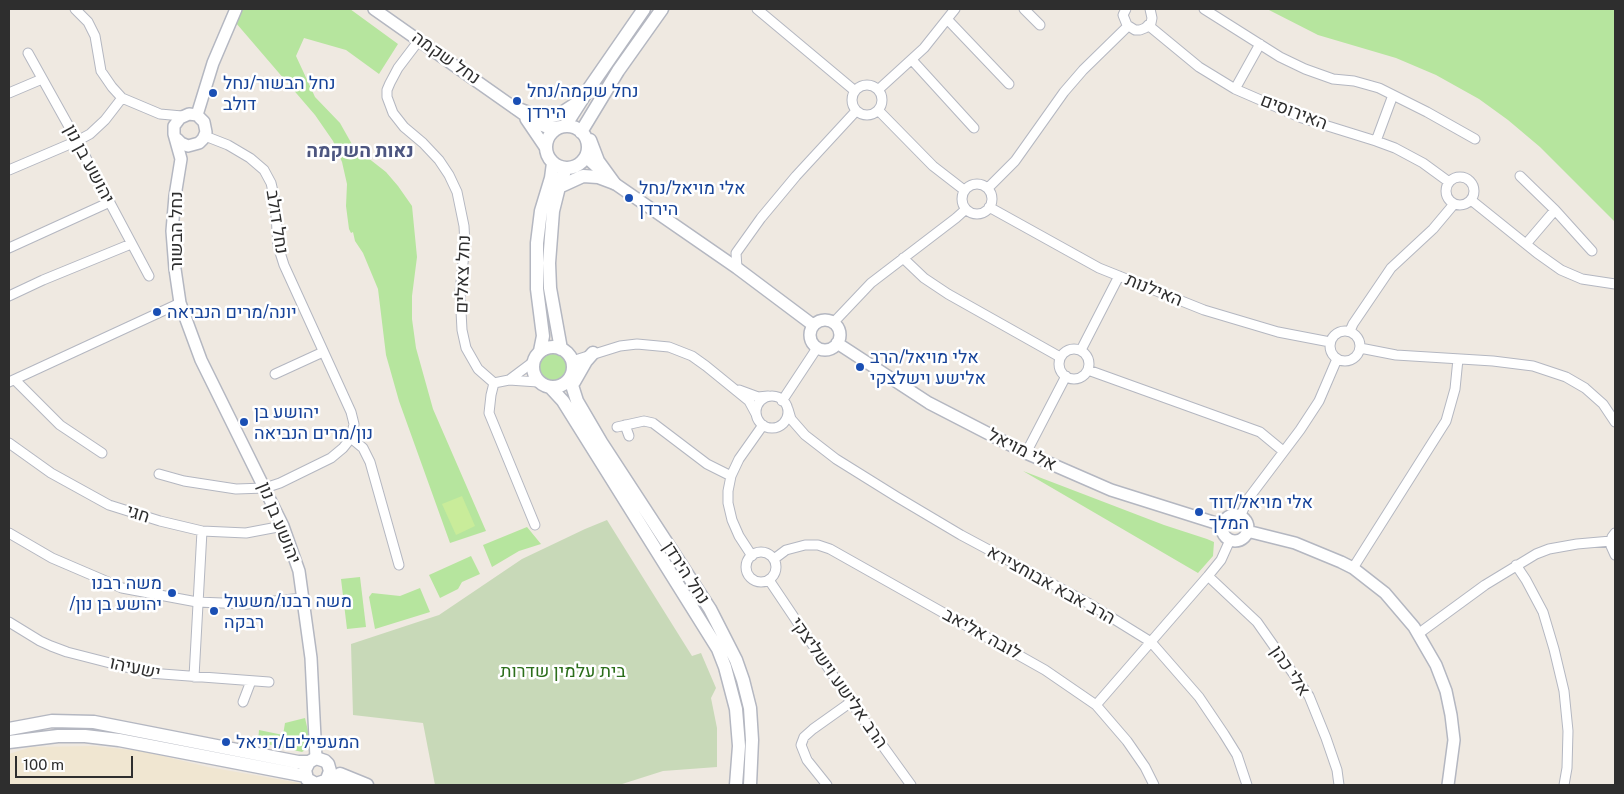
<!DOCTYPE html>
<meta charset="utf-8">
<style>
body{margin:0}
#map{position:relative;width:1624px;height:794px;overflow:hidden;background:#efe9e1;font-family:"Public Sans",sans-serif}
canvas{display:block}
.frame{position:absolute;inset:0;border:10px solid #2e2e2e;pointer-events:none}
.scale{position:absolute;left:15px;top:756px;width:118px;height:22px;box-sizing:border-box;border:2px solid #2e2e2e;border-top:0;padding-left:6px;font-size:15px;line-height:18px;white-space:nowrap;color:#2e2e2e;-webkit-text-stroke:4px #fff;paint-order:stroke}
</style>
<div id="map">
<canvas width="1624" height="794"></canvas>
<div class="frame"></div>
<div class="scale">100 m</div>
</div>
<script>
const c = document.querySelector('canvas').getContext('2d');
c.lineJoin = 'round';
function fill(path, color) { c.fillStyle = color; c.fill(path, 'evenodd'); }
const toPath = rows => new Path2D(rows.map(r => 'M' + r).join(''));
function trace(path, color, width, dash) { c.strokeStyle = color; c.lineWidth = width; c.lineCap = dash ? 'butt' : 'round'; c.setLineDash(dash || []); c.stroke(path); }
function write(font, color, halo, rows, align = 'center') {
  c.font = font + ' "Public Sans",Heebo,sans-serif'; c.lineWidth = 5; c.setLineDash([]); c.textBaseline = 'middle'; c.strokeStyle = halo; c.fillStyle = color; for (const [text, x, y, turn = 0] of rows) {
    c.save(); c.translate(x, y); c.rotate((+turn || 0) * Math.PI / 180); c.textAlign = isNaN(turn) ? turn : align; if (halo) c.strokeText(text, 0, 0); c.fillText(text, 0, 0); c.restore();
  }
}
fill(toPath([
 [93,746,142,751,208,767,300,783,304,785,9,785,9,754,31,747]
]), '#f0e6d1');
fill(toPath([
 [242,9,350,9,398,44,379,74,346,50,304,38,296,56,315,97,340,123,358,155,363,154,386,172,398,186,412,206,417,257,412,296,412,319,416,348,433,409,486,531,450,543,399,401,386,355,378,289,363,253,355,241,353,232,351,233,349,229,346,206,347,184,342,162,333,141,315,115,236,23],
 [1267,9,1615,9,1615,222,1540,147,1508,120,1479,99,1436,75,1396,58,1318,35],
 '538 369a15 15 0 1 1 30 0a15 15 0 1 1-30 0Z',
 [1023,471,1164,525,1207,539,1214,542,1213,556,1198,573],
 [527,527,541,544,519,551,492,567,483,545],
 [471,556,480,574,462,582,458,589,440,598,429,575],
 [360,577,366,627,347,629,341,579],
 [420,588,430,612,375,629,369,597,372,593,400,596],
 [305,718,310,740,308,748,302,752,258,742,259,730,283,735,285,723]
]), '#b6e59e');
fill(toPath([
 [607,520,692,656,701,653,716,688,711,698,717,728,717,767,663,771,619,785,435,785,423,723,353,715,351,644,439,615,522,559,585,529]
]), '#c8d9b8');
fill(toPath([
 [462,496,475,526,456,535,442,504]
]), '#c9ec9a');
const minor = toPath([
 [75,9,88,22,95,36,101,71,112,87,122,98,160,114,182,116],
 [757,9,855,91],
 [1024,9,1040,25],
 [1126,9,1123,15,1127,25,1135,30,1140,30,1145,28,1151,23,1152,18,1150,9],
 [1204,9,1280,57,1305,69,1333,79,1354,81,1379,88,1427,112,1475,139],
 [947,19,1009,84],
 [1148,25,1199,67,1235,89,1302,118,1376,141,1395,148,1423,163,1449,182],
 [420,39,398,68,390,83,387,90,387,97,393,113,404,127,423,143,439,160,449,175,457,192,464,226,465,244,460,292,462,330,466,348,478,369,494,383,509,380,538,382],
 [28,53,77,141,149,276],
 [912,60,974,128],
 '852 100a15 15 0 1 1 30 0a15 15 0 1 1-30 0Z',
 [1235,89,1260,44],
 [878,90,924,48,955,9],
 [9,93,42,79],
 [878,110,933,166,964,190],
 [1376,141,1393,95],
 [9,170,77,141,90,134,105,120,122,98],
 [1520,176,1555,210,1592,251],
 '1446 191a14 14 0 1 1 28 0a14 14 0 1 1-28 0Z',
 '962 199a15 15 0 1 1 30 0a15 15 0 1 1-30 0Z',
 [988,188,1015,161,1064,92,1083,70,1128,26],
 [1471,200,1537,253,1561,270,1582,279,1615,284],
 [989,207,1099,268,1204,310,1278,332,1330,342],
 [1526,244,1555,210],
 [9,248,110,202],
 [903,258,924,278,948,294,1060,357],
 [737,268,736,253,761,218,796,176,856,111],
 [9,296,43,280,131,244],
 [834,322,871,283,956,218,966,209],
 '1330 346a15 15 0 1 1 30 0a15 15 0 1 1-30 0Z',
 [1350,331,1353,324,1391,268,1433,229,1454,204],
 [1360,348,1396,355,1493,361,1533,366,1566,377,1585,388,1603,404,1615,422],
 '1059 364a15 15 0 1 1 30 0a15 15 0 1 1-30 0Z',
 [1081,350,1119,276],
 [572,361,620,346,637,344,669,347,692,356,706,366,749,401,756,414],
 [1088,370,1260,432,1283,451],
 [275,374,323,352],
 [15,380,60,425,102,453],
 [509,380,533,362],
 [9,382,180,303],
 [494,383,491,395,489,413,535,525],
 [739,390,758,397,768,396],
 '756 412a16 16 0 1 1 32 0a16 16 0 1 1-32 0Z',
 [782,401,817,348],
 [788,409,791,419,805,435,836,459,897,497,961,535,1088,603,1151,642,1199,697,1224,734,1237,755,1247,785],
 [625,425,629,436],
 [617,427,644,421,653,423,707,464,731,476],
 [351,438,363,448,370,462,399,565],
 [9,443,51,473,109,505,160,521,202,531,246,533,283,526],
 [1026,453,1066,376],
 [159,474,184,481,236,489,265,488,280,483,331,458,343,448,351,438,354,424,351,412,284,265,278,246,275,200,271,183,264,170,250,158,228,145,205,136],
 [1240,517,1248,499,1300,430,1319,401,1337,359],
 [9,533,52,558,122,588,197,602,247,604,302,598],
 [1615,533,1612,537,1611,546,1615,555],
 '746 567a15 15 0 1 1 30 0a15 15 0 1 1-30 0Z',
 [752,556,739,536,732,520,728,503,728,491,731,476,739,459,763,425],
 [774,559,786,550,805,545,818,545,830,549,1045,670,1096,705,1127,741,1145,767,1154,785],
 [1516,565,1526,580,1543,612,1554,649,1564,691,1568,731,1567,768,1564,785],
 [1353,568,1446,421,1455,389,1458,359],
 [1208,576,1257,622,1309,696,1326,738,1337,770,1339,785],
 [769,580,851,702,911,785],
 [9,622,40,641,51,646,67,652,149,673,269,682],
 [1418,634,1485,585,1536,554,1549,549,1577,544,1611,541],
 [194,677,202,531],
 [243,702,251,681],
 [1096,705,1208,576,1221,560,1230,540],
 [827,785,807,760,801,745,804,737,813,729,851,702]
]);
const tertiary = toPath([
 [374,9,536,123,546,127,558,127],
 [197,115,213,63,236,9],
 [526,119,545,147],
 [177,139,181,143,188,146,199,143,203,139,206,132,204,122,197,115,189,114,180,118,174,126,174,134,181,159,175,196,172,231,175,269,180,303,201,360,283,526,299,571,311,658,316,758],
 [586,157,614,183,737,268,813,325],
 '810 335a15 15 0 1 1 30 0a15 15 0 1 1-30 0Z',
 [837,343,929,403,1026,453,1111,490,1222,525],
 '1222 528a13 13 0 1 1 26 0a13 13 0 1 1-26 0Z',
 [1247,531,1295,543,1341,562,1353,568,1385,593,1414,627,1436,665,1446,691,1451,715,1454,740,1448,785]
]);
const secondary = toPath([
 [516,108,534,115,548,117,560,114,577,103],
 '546 147a21 21 0 1 1 42 0a21 21 0 1 1-42 0Z',
 [565,126,588,90,644,9],
 [581,132,618,71,662,9],
 [590,140,598,161,614,183],
 [559,187,583,176,598,177,614,183],
 '533 367a20 20 0 1 1 40 0a20 20 0 1 1-40 0Z',
 [561,349,550,288,549,263,553,211,559,187,566,168],
 [540,351,543,336,537,289,537,243,541,211,551,178,553,163],
 [570,379,577,401,601,442,710,609,736,660,743,680,750,708,752,740,750,785],
 [574,382,586,361,593,353],
 [551,388,563,401,718,649,725,667,736,709,739,746,736,785],
 [9,729,52,721,94,722,298,762,309,762],
 [9,742,58,736,85,736,119,740,306,776],
 [340,774,367,785],
 [325,781,316,784,307,779,305,770,309,762,316,758,325,761,328,764,330,771,327,779,348,785]
]);
trace(minor, '#b4b7c1', 11);
trace(tertiary, '#b4b7c1', 14);
trace(secondary, '#b4b7c1', 15);
trace(minor, '#fff', 9);
trace(tertiary, '#fff', 11);
trace(secondary, '#fff', 12);
for (const [x, y, r, color] of [
 [213,93,5,"#1a4fb4"],
 [517,101,5,"#1a4fb4"],
 [629,198,5,"#1a4fb4"],
 [157,312,5,"#1a4fb4"],
 [860,367,5,"#1a4fb4"],
 [244,422,5,"#1a4fb4"],
 [1199,512,5,"#1a4fb4"],
 [172,593,5,"#1a4fb4"],
 [214,611,5,"#1a4fb4"],
 [226,742,5,"#1a4fb4"]
]) { const dot = new Path2D(); dot.arc(x, y, r, 0, 2 * Math.PI); c.fillStyle = color; c.fill(dot); trace(dot, '#fff', 2); }
write('18px', '#2e2e2e', '#fff', [
 ["נחל שקמה",446,58,35],
 ["האירוסים",1294,112,21],
 ["יהושע בן נון",89,164,62],
 ["נחל דולב",277,222,81],
 ["נחל הבשור",176,231,-90],
 ["נחל צאלים",463,274,-88],
 ["האילנות",1154,290,22],
 ["אלי מויאל",1022,450,26],
 ["חגי",138,514,18],
 ["יהושע בן נון",279,523,68],
 ["נחל הירדן",686,573,57],
 ["הרב אבא אבוחצירא",1051,585,29],
 ["לובה אליאב",982,634,29],
 ["ישעיהו",135,668,12],
 ["אלי כהן",1290,671,56],
 ["הרב אלישע וישליצקי",839,683,55]
]);
write('18px', '#164399', '#fff', [
 ["נחל הבשור/נחל",223,83],
 ["דולב",223,104],
 ["נחל שקמה/נחל",527,91],
 ["הירדן",527,112],
 ["אלי מויאל/נחל",639,188],
 ["הירדן",639,209],
 ["יונה/מרים הנביאה",167,312],
 ["אלי מויאל/הרב",870,357],
 ["אלישע וישלצקי",870,378],
 ["יהושע בן",254,412],
 ["נון/מרים הנביאה",254,433],
 ["אלי מויאל/דוד",1209,502],
 ["המלך",1209,523],
 ["משה רבנו",162,583,"right"],
 ["/יהושע בן נון",162,604,"right"],
 ["משה רבנו/משעול",224,601],
 ["רבקה",224,622],
 ["המעפילים/דניאל",236,742]
], 'left');
write('18px', '#2c6e1b', '#fff', [
 ["בית עלמין שדרות",563,671]
]);
write('bold 19px', '#4d5680', '#fff', [
 ["נאות השקמה",360,151]
]);
</script>
